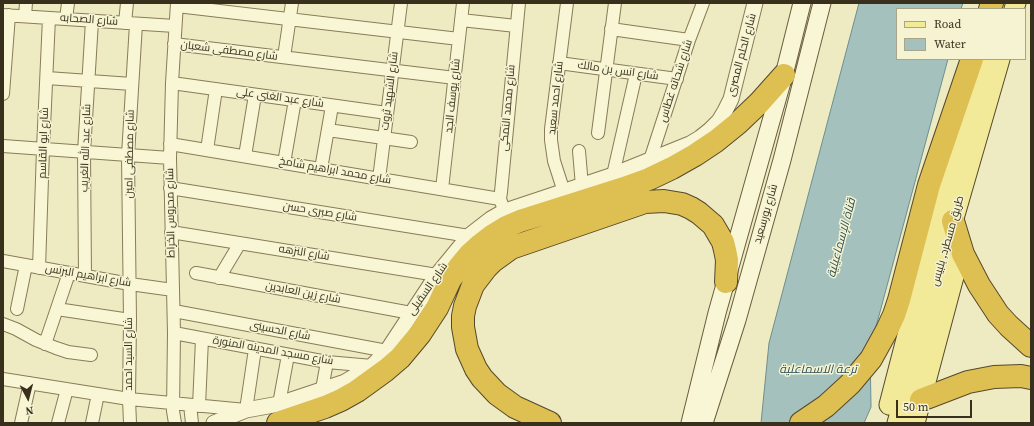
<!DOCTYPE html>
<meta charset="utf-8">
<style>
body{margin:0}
#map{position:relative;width:1034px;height:426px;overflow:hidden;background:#eeeac2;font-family:"Source Serif 4",serif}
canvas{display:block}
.frame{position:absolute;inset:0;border:4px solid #38301d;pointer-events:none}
.legend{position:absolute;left:896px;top:8px;width:130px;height:52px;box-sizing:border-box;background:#f5f3d1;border:1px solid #a9a589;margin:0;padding:5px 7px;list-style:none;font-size:12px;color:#38301d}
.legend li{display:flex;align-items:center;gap:8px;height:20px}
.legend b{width:20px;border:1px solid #a9a589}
.north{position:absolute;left:8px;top:378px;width:40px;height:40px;-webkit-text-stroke:3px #f5f3d1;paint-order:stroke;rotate:173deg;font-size:11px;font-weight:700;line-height:16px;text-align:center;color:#38301d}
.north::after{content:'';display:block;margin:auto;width:14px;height:18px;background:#38301d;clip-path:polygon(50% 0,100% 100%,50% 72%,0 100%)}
.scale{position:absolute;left:896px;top:400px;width:76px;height:18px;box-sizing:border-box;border:2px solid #38301d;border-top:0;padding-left:5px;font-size:12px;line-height:14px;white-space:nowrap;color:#38301d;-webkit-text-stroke:3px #f5f3d1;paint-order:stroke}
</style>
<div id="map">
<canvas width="1034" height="426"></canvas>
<div class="frame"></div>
<ul class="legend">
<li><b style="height:5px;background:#f2e999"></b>Road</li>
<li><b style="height:11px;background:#a4c1be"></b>Water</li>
</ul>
<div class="north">N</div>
<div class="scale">50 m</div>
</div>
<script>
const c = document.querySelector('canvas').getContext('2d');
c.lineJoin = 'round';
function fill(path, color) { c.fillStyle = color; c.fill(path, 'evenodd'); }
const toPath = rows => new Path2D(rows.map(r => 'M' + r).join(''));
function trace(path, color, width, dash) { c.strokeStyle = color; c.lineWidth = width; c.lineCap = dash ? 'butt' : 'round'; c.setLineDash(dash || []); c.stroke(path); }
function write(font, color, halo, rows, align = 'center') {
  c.font = font + ' "Source Serif 4",Cairo,serif'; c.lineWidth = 3; c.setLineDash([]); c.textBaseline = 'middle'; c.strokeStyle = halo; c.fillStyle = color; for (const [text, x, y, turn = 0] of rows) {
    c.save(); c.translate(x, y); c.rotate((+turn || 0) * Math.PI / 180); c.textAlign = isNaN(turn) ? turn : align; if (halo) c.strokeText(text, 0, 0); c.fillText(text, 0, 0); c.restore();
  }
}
const water = toPath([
 [859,3,963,3,961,9,897,9,897,59,948,59,870,349,871,407,864,423,761,423,769,343,859,3]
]);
fill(water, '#a4c1be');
trace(water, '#6b8f8e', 1);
const minor = toPath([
 [177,6,459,39],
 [3,15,175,26],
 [25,16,26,3],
 [66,19,68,3],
 [461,20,516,26],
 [125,23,127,3],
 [611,29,689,40],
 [174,44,455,78],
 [284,57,292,3],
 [559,63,677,79],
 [47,78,132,84],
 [172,83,387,113],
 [3,94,9,15],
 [328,130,411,142],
 [598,133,615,3],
 [170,144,500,199],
 [3,146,170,158],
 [207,150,216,89],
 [579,151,582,186],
 [245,156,255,95],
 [650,160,689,40,703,3],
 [284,163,295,100],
 [321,169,332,106],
 [613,175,636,74],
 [379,179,401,3],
 [170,188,469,236],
 [442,189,463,3],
 [564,192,554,161,551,140,551,129,567,3],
 [503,207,500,199,501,192,519,3],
 [171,232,437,275],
 [3,261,130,284,173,290],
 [39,268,43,149,49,18],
 [196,273,411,313],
 [85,276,84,152,92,21],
 [219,278,240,243],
 [17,309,26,265],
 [57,309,130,320],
 [174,311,387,351],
 [3,324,16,329,36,340,56,348,68,352,91,355],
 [174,333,327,362,372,366],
 [45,344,69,273],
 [3,379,129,399,246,410,255,349],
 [322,389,327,362],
 [279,404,288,355],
 [190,405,192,423],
 [199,406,202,339],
 [21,423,30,383],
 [58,423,67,389],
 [92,423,98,394],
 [130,423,129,399,130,320,128,155,136,24],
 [175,423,173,411,174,333,170,158,172,83,177,3]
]);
const tertiary = toPath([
 [214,423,246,410,279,404,345,382,372,366,387,351,437,275,469,236,491,219,505,211,613,175,690,144,700,138,710,130,719,121,725,111,731,99,755,3]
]);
const secondary = toPath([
 [690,423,717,313,784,75,802,3],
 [704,423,737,320,782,160,822,3]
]);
const primary = toPath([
 [1014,9,1016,3],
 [889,405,919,289,984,59],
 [897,423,955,215,1000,59],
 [915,423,956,269,955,252,950,241]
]);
const motorway = toPath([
 [990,9,992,3],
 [953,221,963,254,979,285,998,314,1009,326,1031,346],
 [921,400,968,382,994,377,1021,376,1031,378],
 [278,423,325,407,341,400,357,391,386,370,400,358,420,334,437,308,450,280,459,267,469,255,480,245,493,235,506,227,520,221,624,188,649,179,672,168,695,155,716,141,737,124,759,103,784,75],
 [550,423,515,407,497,394,482,378,476,369,467,349,463,327,463,316,465,306,473,285,486,268,493,261,511,248,645,202,664,201,682,204,691,208,699,213,713,225,723,242,725,250,727,260,726,282],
 [801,423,826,406,850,384,871,359,887,330,894,315,899,300,929,185,972,59]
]);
trace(minor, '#887c59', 14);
trace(tertiary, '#887c59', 17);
trace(secondary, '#6a5d3c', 19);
trace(primary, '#55492d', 21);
trace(motorway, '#55492d', 24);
trace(minor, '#f9f6d5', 12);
trace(tertiary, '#f9f6d5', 15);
trace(secondary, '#f9f6d5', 17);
trace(primary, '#f2e999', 19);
trace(motorway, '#debf52', 22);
write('11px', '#38301d', '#f5f3d1', [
 ["شارع الصحابه",89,20,4],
 ["شارع مصطفى شعبان",229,51,7],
 ["شارع الحلم المصرى",742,55,-75],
 ["شارع انس بن مالك",618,71,8],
 ["شارع شحاته غطاس",676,81,-72],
 ["شارع الشهيد ثروت",390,91,-83],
 ["شارع يوسف الجد",453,96,-84],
 ["شارع عبد الغنى على",280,98,8],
 ["شارع احمد سعيد",556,98,-84],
 ["شارع محمد النمكى",508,108,-85],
 ["شارع ابو القاسم",44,143,-88],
 ["شارع عبد الله الغريب",86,148,-88],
 ["شارع مصطفى امين",130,154,-89],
 ["شارع محمد ابراهيم شامخ",335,171,10],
 ["شارع صبرى حسن",320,212,9],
 ["شارع محروس الخراط",171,213,-91],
 ["شارع بورسعيد",766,214,-74],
 ["طريق مسطرد, بلبيس",948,241,-74],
 ["شارع النزهه",304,253,9],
 ["شارع ابراهيم البرنس",88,276,10],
 ["شارع السقيلى",428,289,-55],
 ["شارع زين العابدين",303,293,11],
 ["شارع الحسينى",280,331,11],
 ["شارع مسجد المدينه المنورة",273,351,10],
 ["شارع السيد احمد",129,354,-90]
]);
write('italic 12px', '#2d5157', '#f5f3d1', [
 ["قناة الإسماعيلية",842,238,-75],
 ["ترعة الاسماعلية",818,370]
]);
</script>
